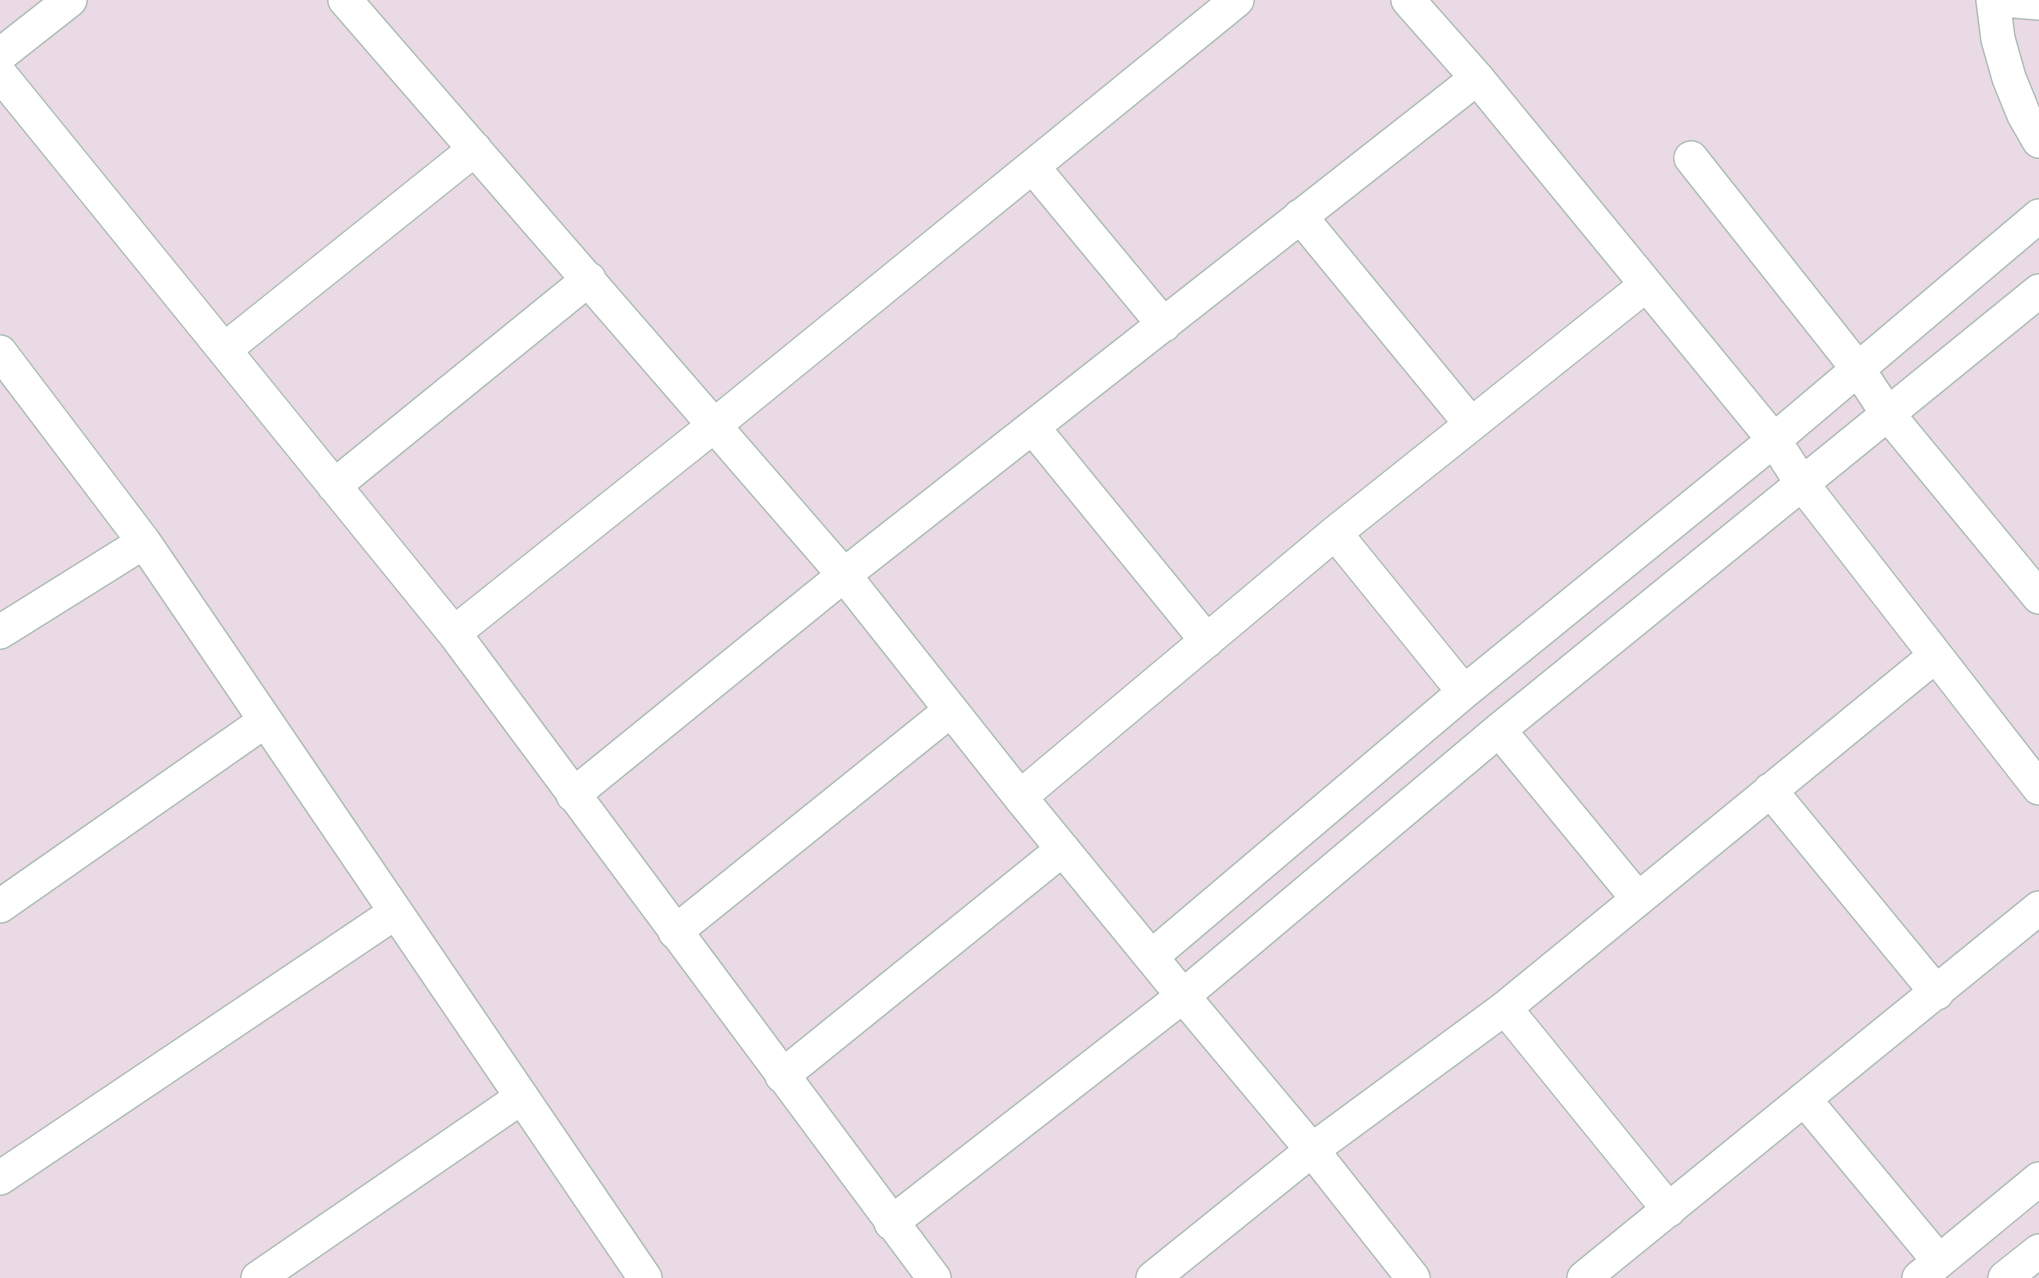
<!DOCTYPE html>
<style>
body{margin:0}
canvas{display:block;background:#eadae5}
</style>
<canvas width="2039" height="1278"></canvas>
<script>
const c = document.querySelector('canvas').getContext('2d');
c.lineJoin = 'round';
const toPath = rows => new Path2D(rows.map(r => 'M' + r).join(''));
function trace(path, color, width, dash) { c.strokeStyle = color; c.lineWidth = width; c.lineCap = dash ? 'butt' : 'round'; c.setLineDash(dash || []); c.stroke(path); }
const minor = toPath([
 [345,0,844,575,1020,797,1183,996,891,1223],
 [1408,0,1477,78,1774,440,1803,485,2039,788],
 [1993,0,1998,39,2009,78,2024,115,2039,141],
 [2003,0,2039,3],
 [0,55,70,0],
 [0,74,454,633,934,1278],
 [1691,158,1858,369,1887,413,2039,597],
 [1033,167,1164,325],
 [1300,216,1471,424],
 [224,350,475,149],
 [0,352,144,542,645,1278],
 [1034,429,1207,641],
 [334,486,589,279],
 [1335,533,1464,692],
 [0,632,144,542],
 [454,633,716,424,1237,0],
 [1499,730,1638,899],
 [1770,790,1937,993],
 [573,795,844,575,1477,78],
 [1020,797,1335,533,1646,285],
 [0,906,265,721],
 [675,932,951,710],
 [1151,957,1464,692,1774,440,2039,216],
 [1505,1008,1669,1210],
 [782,1076,1063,849],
 [1805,1100,1939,1261],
 [0,1178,396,912],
 [258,1278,522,1097],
 [1153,1278,1312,1150,1505,1008,1935,656],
 [1413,1278,1312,1150,1183,996,1499,730,2039,291],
 [1584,1278,2039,908],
 [1919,1278,2039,1179],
 [2005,1278,2039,1251]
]);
trace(minor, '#aebcb6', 36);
trace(minor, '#fff', 33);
</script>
